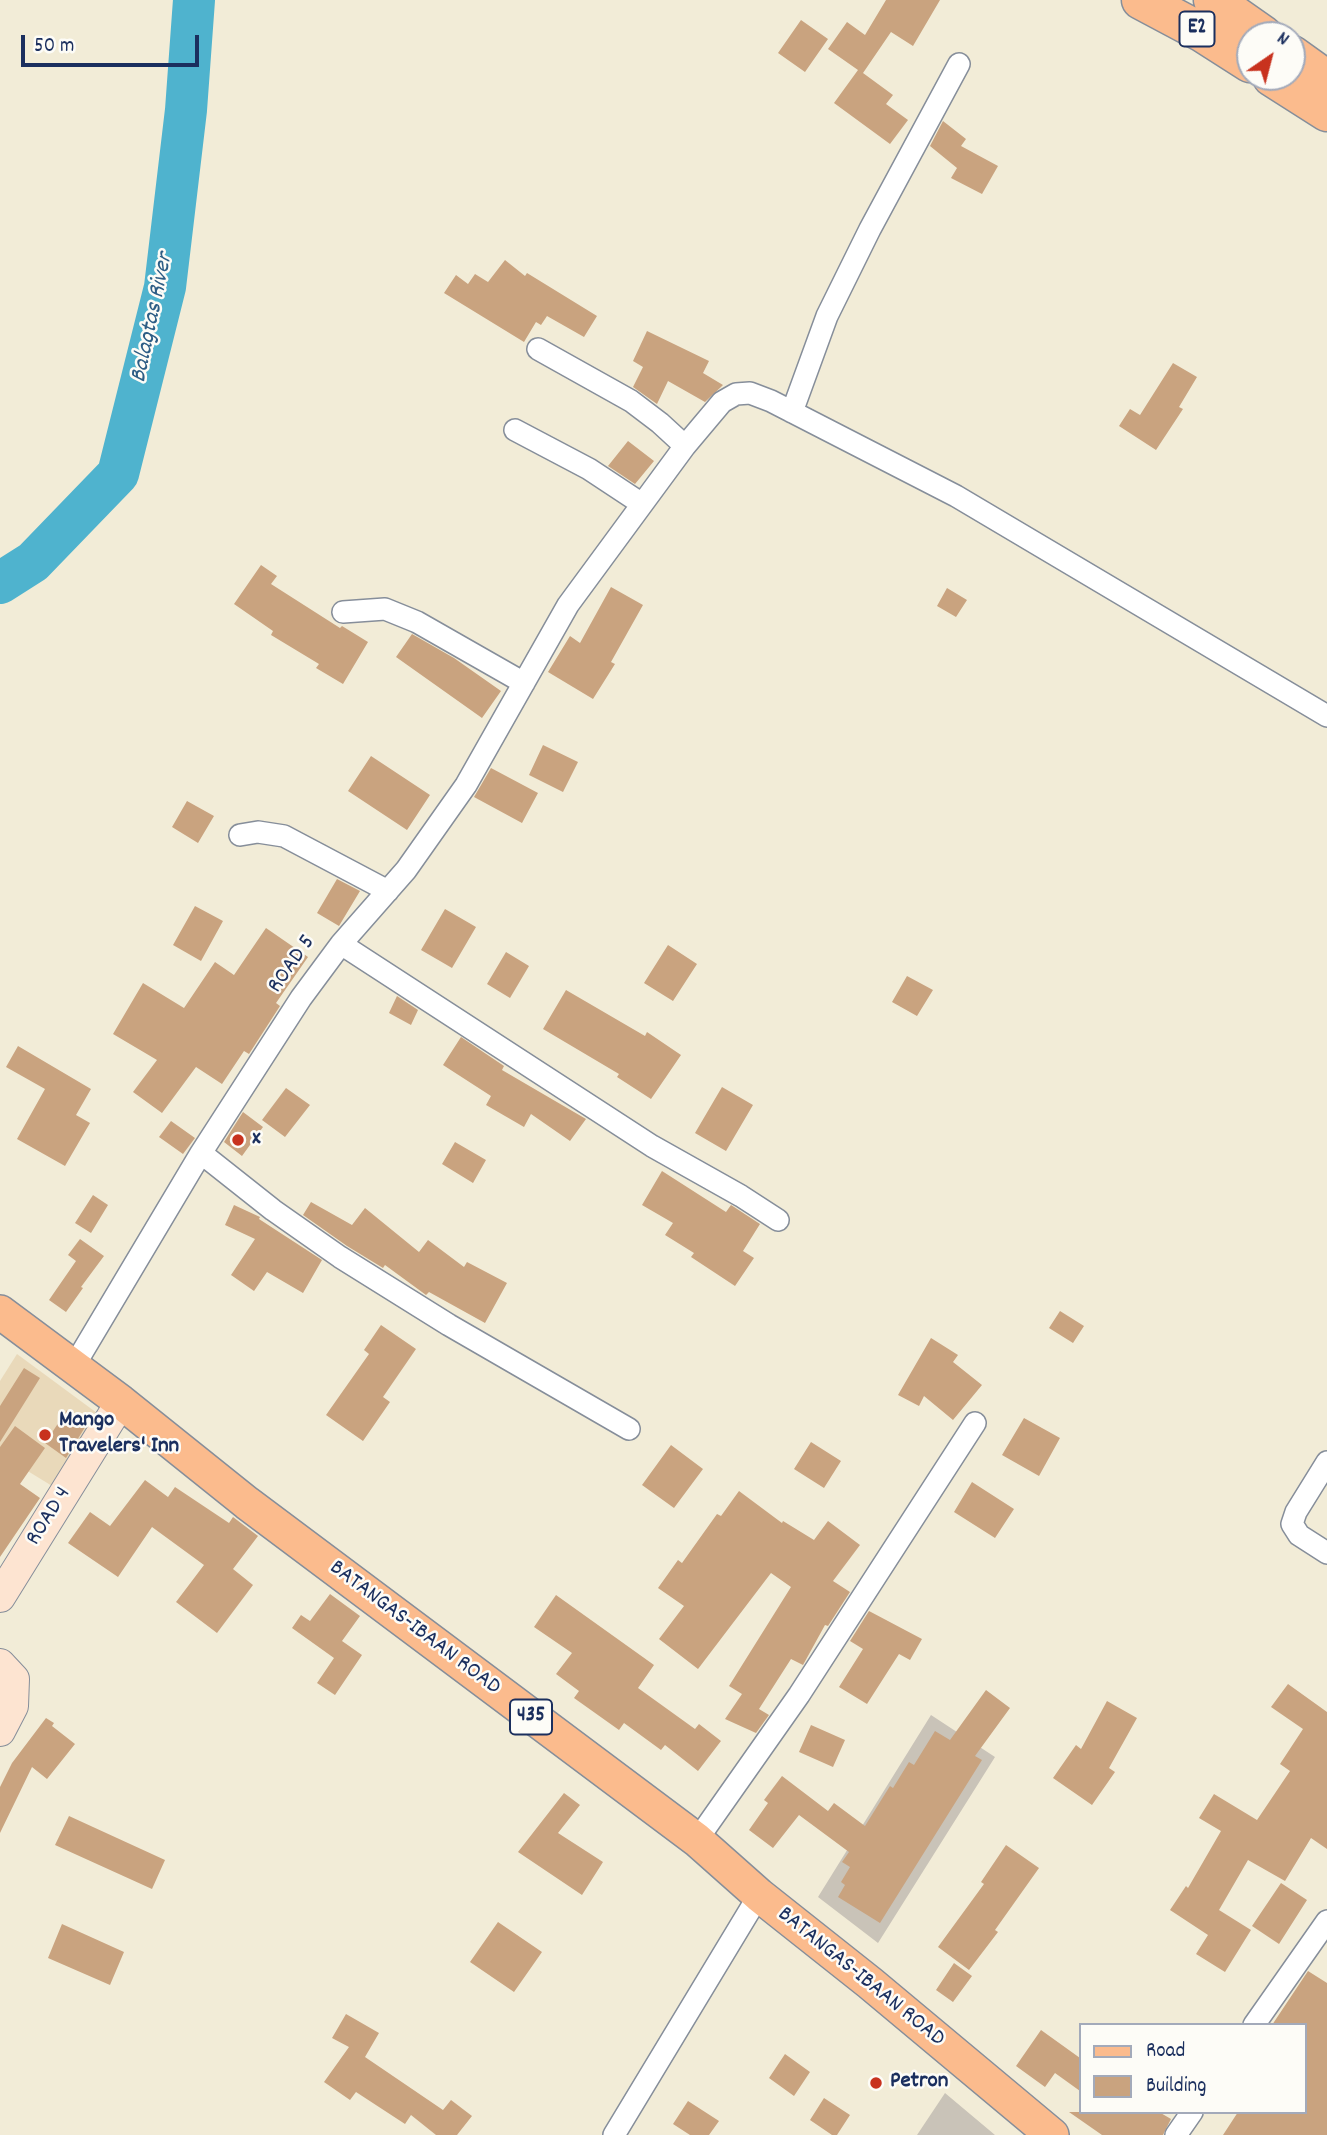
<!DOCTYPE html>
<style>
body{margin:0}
#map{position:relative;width:1327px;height:2135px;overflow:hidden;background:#f2ecd7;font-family:Dekko,sans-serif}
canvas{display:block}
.legend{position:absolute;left:1079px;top:2023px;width:228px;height:91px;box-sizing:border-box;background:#fdfcf7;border:2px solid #a3aaba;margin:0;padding:9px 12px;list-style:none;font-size:21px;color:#1b2f5e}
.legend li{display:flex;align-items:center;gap:14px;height:35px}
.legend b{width:35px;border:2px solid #a3aaba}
.north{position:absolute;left:1236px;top:21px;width:70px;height:70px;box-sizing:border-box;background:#fdfcf7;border:2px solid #a3aaba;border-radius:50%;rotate:35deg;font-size:19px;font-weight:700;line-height:28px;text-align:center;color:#1b2f5e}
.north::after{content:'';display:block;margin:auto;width:24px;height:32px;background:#c8321e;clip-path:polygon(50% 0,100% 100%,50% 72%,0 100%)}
.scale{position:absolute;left:21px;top:35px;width:178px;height:32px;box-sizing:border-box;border:4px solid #1b2f5e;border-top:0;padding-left:9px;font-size:21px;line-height:24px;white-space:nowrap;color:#1b2f5e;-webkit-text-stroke:5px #fdfcf7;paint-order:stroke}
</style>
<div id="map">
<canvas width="1327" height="2135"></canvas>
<ul class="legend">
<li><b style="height:9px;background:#fbbb8d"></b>Road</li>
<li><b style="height:19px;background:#c9a37f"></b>Building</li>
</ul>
<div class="north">N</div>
<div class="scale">50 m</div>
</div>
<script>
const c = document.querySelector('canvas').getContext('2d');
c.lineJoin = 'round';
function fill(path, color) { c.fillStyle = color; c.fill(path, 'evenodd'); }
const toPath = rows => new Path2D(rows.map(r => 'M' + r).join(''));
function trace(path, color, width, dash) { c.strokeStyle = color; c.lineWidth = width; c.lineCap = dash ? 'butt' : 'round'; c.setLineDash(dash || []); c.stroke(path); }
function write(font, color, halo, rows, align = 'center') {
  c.font = font + ' Dekko,sans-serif'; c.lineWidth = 5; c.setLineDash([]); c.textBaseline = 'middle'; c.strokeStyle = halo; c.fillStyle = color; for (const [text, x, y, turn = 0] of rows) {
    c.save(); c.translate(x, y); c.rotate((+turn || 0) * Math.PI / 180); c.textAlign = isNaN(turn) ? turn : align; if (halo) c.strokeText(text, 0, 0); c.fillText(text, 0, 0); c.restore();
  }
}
fill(toPath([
 [17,1354,101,1416,57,1489,0,1454,0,1381]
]), '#e9d9ba');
fill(toPath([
 [931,1715,995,1757,878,1943,818,1897],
 [945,2093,995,2135,917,2135]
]), '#c9c3b8');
trace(toPath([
 [0,583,33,562,118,474,165,287,186,110,194,0]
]), '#4fb3ce', 42);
fill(toPath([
 [886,0,940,0,913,46,891,32,863,73,893,95,886,104,908,120,890,144,834,103,858,70,828,49,847,22,865,35],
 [801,20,828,39,805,72,778,53],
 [943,121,966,139,961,146,998,166,982,194,951,178,957,168,930,146],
 [505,260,525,276,527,273,597,316,584,337,547,316,541,325,536,322,524,342,444,293,456,275,468,284,475,274,488,282],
 [647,331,709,361,703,373,723,385,721,387,705,402,668,381,657,404,633,387,643,367,633,361],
 [1173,363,1197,377,1179,407,1183,409,1156,450,1119,426,1130,409,1140,415],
 [628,441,654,461,635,484,608,466],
 [261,565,277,576,271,584,340,628,342,626,368,642,343,684,316,668,319,664,271,635,273,631,234,604],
 [611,587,643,605,611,662,615,664,593,699,548,672,570,636,580,643],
 [947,588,967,600,956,617,937,606],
 [412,634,454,658,501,691,482,718,396,657],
 [543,745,578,762,563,792,529,775],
 [371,756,430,795,407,830,348,791],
 [491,768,538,793,522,823,474,797],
 [187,801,214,816,198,843,172,827],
 [337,879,360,891,339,926,317,913],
 [195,906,223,921,201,961,173,945],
 [445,909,476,927,452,968,421,950],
 [266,928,308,957,276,1003,280,1006,249,1054,244,1051,222,1084,196,1067,162,1113,133,1092,157,1060,113,1034,143,983,184,1008,215,962,234,975],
 [668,945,697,964,673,1001,644,983],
 [506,952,529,966,510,998,487,984],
 [907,976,933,990,917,1016,892,1002],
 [566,990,645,1036,647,1032,681,1055,651,1099,617,1077,619,1074,543,1029],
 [397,996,418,1010,411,1025,389,1013],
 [461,1037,504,1066,502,1070,586,1119,570,1141,531,1114,524,1127,486,1105,491,1096,443,1065],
 [18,1046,91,1089,76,1115,90,1123,65,1166,17,1139,45,1089,6,1067],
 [722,1087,753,1105,726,1151,695,1133],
 [286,1088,310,1105,285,1137,262,1120],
 [243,1112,263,1127,242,1156,224,1142],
 [171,1121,195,1138,183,1154,159,1137],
 [455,1142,486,1160,473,1183,442,1164],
 [662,1171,726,1212,731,1205,760,1224,743,1251,754,1258,735,1286,691,1257,694,1253,665,1235,673,1223,642,1205],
 [93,1195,108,1205,91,1233,75,1223],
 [311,1202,352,1225,365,1208,419,1252,428,1240,464,1267,467,1262,507,1283,485,1323,429,1292,426,1295,385,1265,383,1268,347,1246,303,1215],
 [234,1205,260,1217,259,1219,322,1260,303,1293,267,1272,254,1291,231,1275,255,1239,225,1225],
 [80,1239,104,1256,81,1287,83,1288,66,1312,49,1300,76,1261,68,1255],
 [1060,1311,1084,1326,1073,1343,1049,1328],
 [381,1325,416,1349,383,1397,390,1402,363,1441,326,1415,369,1354,364,1350],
 [931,1338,958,1355,953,1362,982,1385,953,1420,924,1396,919,1406,898,1395],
 [24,1368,40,1378,0,1442,0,1406],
 [67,1410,87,1424,66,1458,45,1443],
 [1024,1418,1060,1438,1039,1476,1002,1455],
 [15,1426,45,1448,20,1484,40,1498,0,1557,0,1447],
 [811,1442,841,1461,824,1488,794,1469],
 [671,1445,703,1469,674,1508,642,1485],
 [145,1480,168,1497,175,1487,229,1523,233,1517,258,1536,233,1569,253,1585,217,1633,176,1602,204,1565,152,1527,118,1577,68,1543,90,1512,110,1526],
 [972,1482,1014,1509,995,1538,954,1512],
 [739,1491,782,1523,783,1521,814,1540,828,1521,860,1545,833,1581,850,1592,828,1626,825,1625,803,1665,791,1659,759,1709,769,1715,756,1733,725,1719,742,1694,729,1686,791,1587,771,1573,698,1669,659,1639,684,1606,658,1588,678,1560,682,1563,717,1514,721,1516],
 [330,1594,360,1616,342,1641,362,1655,335,1695,317,1683,334,1658,292,1628,301,1615,310,1621],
 [556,1595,654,1665,638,1688,695,1729,699,1724,721,1741,698,1771,665,1745,661,1750,624,1723,619,1730,574,1698,579,1691,556,1674,572,1653,534,1627],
 [869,1611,922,1639,910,1660,899,1654,867,1704,839,1687,863,1649,850,1641],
 [1288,1684,1327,1712,1327,1849,1311,1838,1285,1881,1248,1860,1219,1910,1251,1930,1225,1972,1196,1954,1208,1935,1170,1910,1186,1886,1188,1888,1221,1831,1199,1818,1214,1794,1257,1820,1290,1771,1280,1764,1303,1729,1271,1707],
 [986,1690,1010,1708,975,1756,982,1760,880,1923,838,1897,845,1885,841,1882,850,1867,842,1862,849,1852,799,1815,773,1848,749,1830,768,1803,764,1800,782,1776,828,1811,834,1803,865,1826,890,1786,893,1788,909,1762,914,1765,935,1731,950,1740],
 [1107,1701,1137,1718,1109,1768,1115,1772,1092,1805,1053,1778,1076,1745,1081,1749],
 [46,1718,54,1723,52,1726,75,1744,47,1779,32,1767,0,1833,0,1787,12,1763],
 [811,1725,845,1740,833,1767,799,1752],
 [564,1793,580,1805,558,1833,603,1862,582,1895,518,1852],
 [69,1816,165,1860,152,1889,55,1845],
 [1006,1845,1039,1868,995,1930,998,1932,969,1970,938,1947,984,1884,981,1882],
 [1281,1883,1307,1900,1279,1944,1252,1926],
 [498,1922,542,1952,514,1992,470,1962],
 [62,1924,124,1952,110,1985,48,1958],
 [954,1963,972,1976,953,2002,936,1990],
 [1308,1971,1327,1983,1327,2135,1223,2135,1238,2112,1304,2112,1304,2025,1272,2025],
 [346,2014,379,2033,365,2057,443,2110,451,2100,472,2116,457,2135,436,2135,411,2115,405,2124,356,2092,350,2100,324,2082,349,2047,332,2038],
 [1041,2030,1080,2058,1080,2091,1055,2073,1045,2087,1016,2066],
 [785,2054,810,2072,794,2096,769,2078],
 [824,2098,850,2115,837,2135,832,2135,810,2120],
 [688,2101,719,2121,709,2135,690,2135,673,2124],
 [1069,2112,1159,2112,1171,2119,1163,2135,1102,2135]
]), '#c9a37f');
const street = toPath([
 [538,349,631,401,660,423,685,446],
 [792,412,827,316,870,229,959,64],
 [515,430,589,469,642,504],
 [343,612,385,609,417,622,524,683],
 [240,835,258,832,284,836,388,891],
 [341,944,652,1146,741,1196,778,1220],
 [201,1153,273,1210,340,1257,449,1325,629,1429],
 [74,1366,201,1153,301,998,341,944,406,870,466,785,568,605,685,446,722,402,736,394,750,393,771,401,956,496,1327,716],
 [1327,1462,1296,1512,1292,1524,1299,1535,1327,1553],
 [697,1840,799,1695,975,1423],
 [1254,2025,1327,1921],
 [614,2135,759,1895],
 [1176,2135,1192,2112]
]);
const secondary = toPath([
 [0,1597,121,1402],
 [0,1664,14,1679,13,1706,0,1731]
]);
const primary = toPath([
 [0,1312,121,1402,247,1503,697,1840,759,1895,870,1983,1052,2135]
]);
const highway = toPath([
 [1141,0,1203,33,1250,63],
 [1213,0,1263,35],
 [1292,55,1327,80],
 [1272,77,1327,112]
]);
trace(street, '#868e9a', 24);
trace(secondary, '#868e9a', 32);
trace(primary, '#868e9a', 36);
trace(highway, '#868e9a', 41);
trace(street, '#fff', 21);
trace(secondary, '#fde4d1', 30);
trace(primary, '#fbbb8d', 33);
trace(highway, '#fbbb8d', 38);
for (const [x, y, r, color] of [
 [238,1140,7,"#c8321e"],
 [45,1435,7,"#c8321e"],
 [876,2083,7,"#c8321e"]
]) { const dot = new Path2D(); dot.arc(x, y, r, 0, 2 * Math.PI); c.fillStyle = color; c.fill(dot); trace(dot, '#fdfcf7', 2.5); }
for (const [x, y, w] of [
 [1197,29,35],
 [531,1717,42]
]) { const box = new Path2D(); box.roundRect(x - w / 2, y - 17.5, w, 35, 5); c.fillStyle = '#fdfcf7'; c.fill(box); trace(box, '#1b2f5e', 2); }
write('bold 21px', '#1b2f5e', null, [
 ["E2",1197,29],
 ["435",531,1717]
]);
write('23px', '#1b2f5e', '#fdfcf7', [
 ["ROAD 5",293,965,-55],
 ["ROAD 4",50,1517,-58],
 ["BATANGAS-IBAAN ROAD",414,1629,37],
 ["BATANGAS-IBAAN ROAD",860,1978,39]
]);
write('bold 23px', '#1b2f5e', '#fdfcf7', [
 ["x",252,1140],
 ["Mango",59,1422],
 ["Travelers' Inn",59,1448],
 ["Petron",890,2083]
], 'left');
write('italic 24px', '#2d5d85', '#fdfcf7', [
 ["Balagtas River",154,318,-78]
]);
</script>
